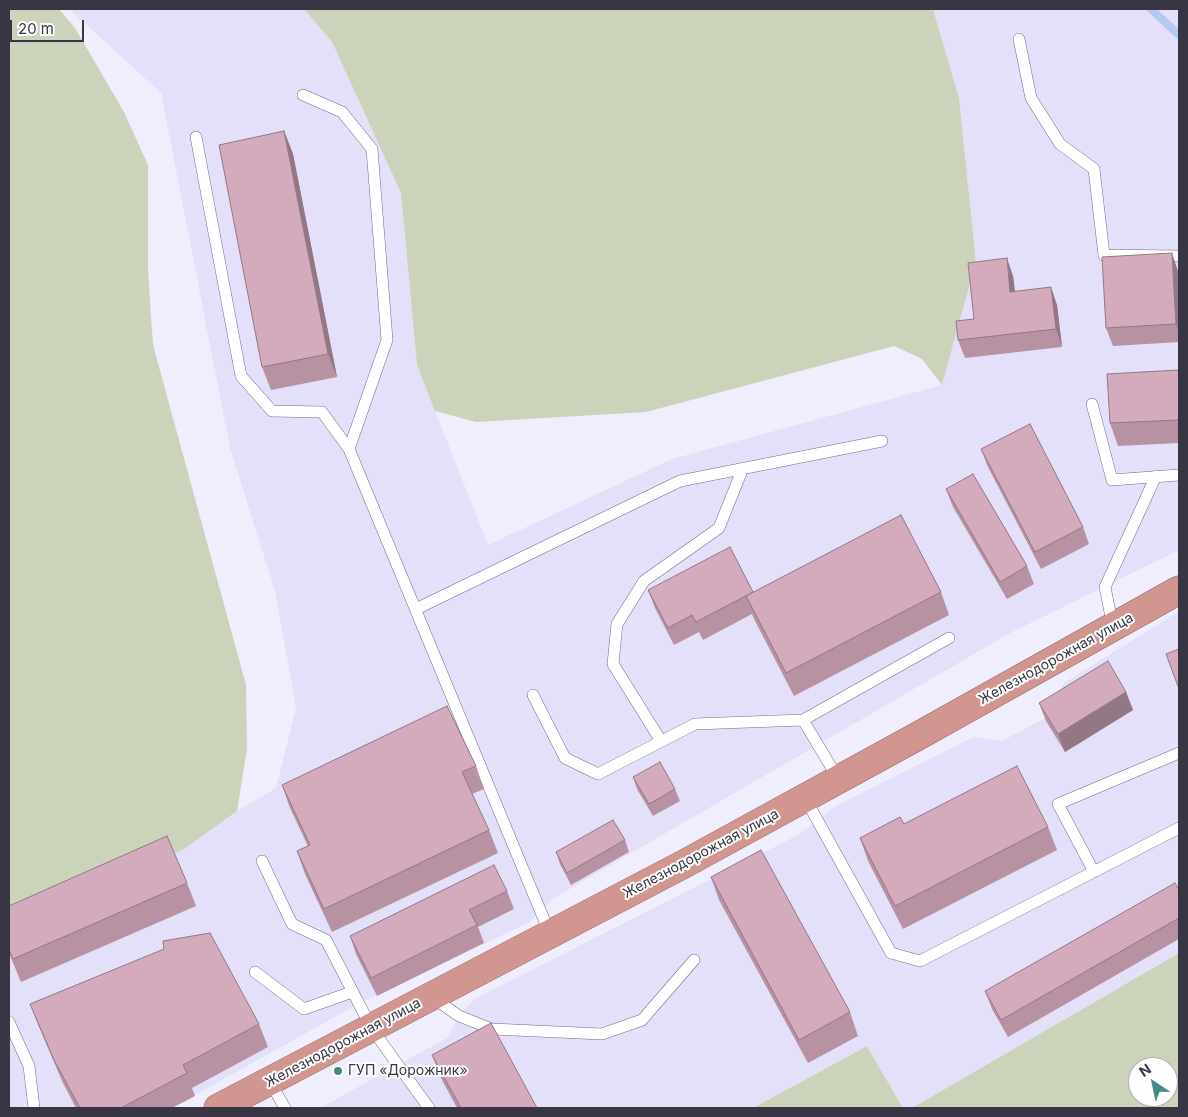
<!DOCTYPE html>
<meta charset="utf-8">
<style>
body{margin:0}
#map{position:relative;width:1188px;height:1117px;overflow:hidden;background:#f0eefc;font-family:Inter,sans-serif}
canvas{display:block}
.frame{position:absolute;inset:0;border:10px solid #383644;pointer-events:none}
.north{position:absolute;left:1128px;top:1057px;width:50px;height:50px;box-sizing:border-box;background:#fefefe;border:1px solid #afaeb4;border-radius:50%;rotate:326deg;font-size:14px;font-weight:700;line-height:20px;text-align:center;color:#383644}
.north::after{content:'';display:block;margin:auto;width:18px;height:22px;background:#458c88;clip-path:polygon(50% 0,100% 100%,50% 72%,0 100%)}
.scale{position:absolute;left:10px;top:20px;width:74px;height:22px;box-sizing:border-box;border:2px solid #383644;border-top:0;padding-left:6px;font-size:15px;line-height:18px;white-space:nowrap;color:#383644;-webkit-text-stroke:4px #fefefe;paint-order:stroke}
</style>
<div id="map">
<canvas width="1188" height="1117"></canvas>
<div class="frame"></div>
<div class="north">N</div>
<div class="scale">20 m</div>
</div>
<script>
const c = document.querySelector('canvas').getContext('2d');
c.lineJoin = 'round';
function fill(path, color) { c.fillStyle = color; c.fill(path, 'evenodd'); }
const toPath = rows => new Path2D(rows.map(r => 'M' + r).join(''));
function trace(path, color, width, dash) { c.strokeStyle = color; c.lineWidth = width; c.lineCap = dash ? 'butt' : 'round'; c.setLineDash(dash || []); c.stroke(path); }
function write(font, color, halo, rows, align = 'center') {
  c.font = font + ' Inter,sans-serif'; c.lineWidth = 4; c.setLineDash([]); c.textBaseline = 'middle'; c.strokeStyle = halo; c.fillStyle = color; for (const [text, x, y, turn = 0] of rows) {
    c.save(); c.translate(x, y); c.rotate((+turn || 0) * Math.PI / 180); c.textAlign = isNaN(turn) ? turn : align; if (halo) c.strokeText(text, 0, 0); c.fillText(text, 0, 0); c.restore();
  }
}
fill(toPath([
 [69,9,304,9,332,42,401,193,417,365,488,545,672,459,942,385,976,262,959,98,933,9,1179,9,1179,550,1012,632,554,898,530,922,358,1004,172,1108,9,1108,9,927,184,849,237,811,276,788,296,708,275,591,230,448,161,93],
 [1179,611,1179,953,912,1108,903,1108,867,1046,753,1108,320,1108,447,1038,459,1016,474,999,798,835,839,804,973,737,1002,741,1047,717,1064,683]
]), '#e4e0f9');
fill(toPath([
 [9,9,59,9,75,28,124,112,148,165,148,270,153,345,246,685,247,749,237,811,184,849,9,927],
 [304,9,933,9,959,98,976,262,942,385,922,359,894,346,646,412,476,422,435,411,417,365,401,193,332,42],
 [1179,953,1179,1108,912,1108],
 [1138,1067,1168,1067,1168,1097,1138,1097],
 [867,1046,903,1108,753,1108]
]), '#ccd3bb');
trace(toPath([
 [1151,9,1179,35]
]), '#b4caee', 8);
const service = toPath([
 [1019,39,1031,98,1060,144,1094,169,1104,255,1179,256],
 [303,95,342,112,372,149,387,340,349,449],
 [196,137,241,376,272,411,322,412,349,449,550,934],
 [1092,404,1112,480,1179,475],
 [416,609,680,481,882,441],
 [1113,627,1105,587,1156,476],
 [533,695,565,758,598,774,695,724,803,720],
 [661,741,613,664,617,624,644,581,719,528,743,468],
 [839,780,803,720,949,638],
 [805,798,891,953,920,961,1179,828],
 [262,861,292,924,326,940,372,1029,429,1108],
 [1094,872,1058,804,1179,753],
 [255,972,304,1009,352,992],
 [432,997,459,1016,492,1029,602,1034,642,1020,694,960],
 [9,1022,29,1066,34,1108],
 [270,1082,285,1108]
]);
const trunk = toPath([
 [218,1108,684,864,918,736,1179,590]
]);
trace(service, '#706c8a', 12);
trace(trunk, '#946363', 29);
trace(service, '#fff', 11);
trace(trunk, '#d0968f', 28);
fill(toPath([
 [284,131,293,154,337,377,271,390,262,367],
 [1178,271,1179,287,1179,342,1113,346,1106,328],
 [1013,276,1015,291,1057,305,1062,347,965,358,958,340,974,319],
 [1179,370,1179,443,1118,446,1110,423],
 [981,449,1083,527,1089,544,1041,569,988,467],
 [946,489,1027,566,1034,584,1007,599,953,507],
 [648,590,753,592,941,592,949,615,794,696,754,619,752,614,703,640,699,632,674,645,655,608],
 [1126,692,1133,710,1065,752,1046,721,1039,703],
 [476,766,484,789,472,794,489,830,498,853,332,932,305,874,297,851,308,846,290,808,282,785],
 [633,777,675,789,680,801,653,816,637,789],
 [904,824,1048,827,1057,850,903,929,868,861,860,838],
 [625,840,629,852,571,885,560,864,556,852],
 [711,877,850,1012,858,1036,808,1063,719,900],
 [187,883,196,906,21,982,9,953,9,906],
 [1179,890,1179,939,1008,1037,992,1009,985,991],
 [507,891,514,909,478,927,484,943,377,996,356,954,350,936],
 [30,1004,259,1024,268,1047,192,1088,195,1096,172,1108,76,1108,63,1083,39,1027],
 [432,1055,537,1108,457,1108,441,1078]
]), '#b692a3');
fill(toPath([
 [284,131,293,154,337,377,328,354],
 [1172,253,1178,271,1179,287,1179,334,1176,324],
 [1007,258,1013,276,1017,309,1010,292],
 [1051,287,1057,305,1062,347,1056,329],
 [1126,692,1133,710,1065,752,1058,734]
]), '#947784');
const building = toPath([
 [284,131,328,354,262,367,219,145,284,131],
 [1172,253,1176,324,1106,328,1102,257,1172,253],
 [1007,258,1010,292,1051,287,1056,329,958,340,956,321,974,319,968,263,1007,258],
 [1179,370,1179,420,1110,423,1107,374,1179,370],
 [1030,424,1083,527,1035,552,981,449,1030,424],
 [973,474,1027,566,1000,582,946,489,973,474],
 [901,515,941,592,786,673,746,596,901,515],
 [730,547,753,592,696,622,692,615,668,628,648,590,730,547],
 [1179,649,1179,689,1166,654,1179,649],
 [1108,661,1126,692,1058,734,1039,703,1108,661],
 [447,706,476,766,462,772,489,830,324,909,297,851,310,845,282,785,447,706],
 [660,762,675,789,649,804,633,777,660,762],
 [1017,766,1048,827,895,906,860,838,900,817,904,824,1017,766],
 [613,820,625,840,567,873,556,852,613,820],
 [167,836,187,883,13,959,9,950,9,906,167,836],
 [761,850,850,1012,799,1040,711,877,761,850],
 [494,865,507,891,469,910,477,925,371,978,350,936,494,865],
 [1175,883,1179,890,1179,918,1001,1020,985,991,1175,883],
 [210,933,259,1024,183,1065,187,1073,121,1108,80,1108,54,1060,30,1004,164,949,163,941,210,933],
 [491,1023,537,1108,461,1108,432,1055,491,1023]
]);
fill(building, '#d4aabd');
trace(building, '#947784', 1);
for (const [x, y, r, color] of [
 [338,1071,5,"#458c88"]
]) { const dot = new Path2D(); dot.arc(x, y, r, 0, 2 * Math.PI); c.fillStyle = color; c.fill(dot); trace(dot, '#fefefe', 2); }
write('14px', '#383644', '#fefefe', [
 ["Железнодорожная улица",1056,659,-29],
 ["Железнодорожная улица",701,854,-28],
 ["Железнодорожная улица",343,1043,-28]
]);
write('14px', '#383644', '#fefefe', [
 ["ГУП «Дорожник»",348,1071]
], 'left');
</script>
